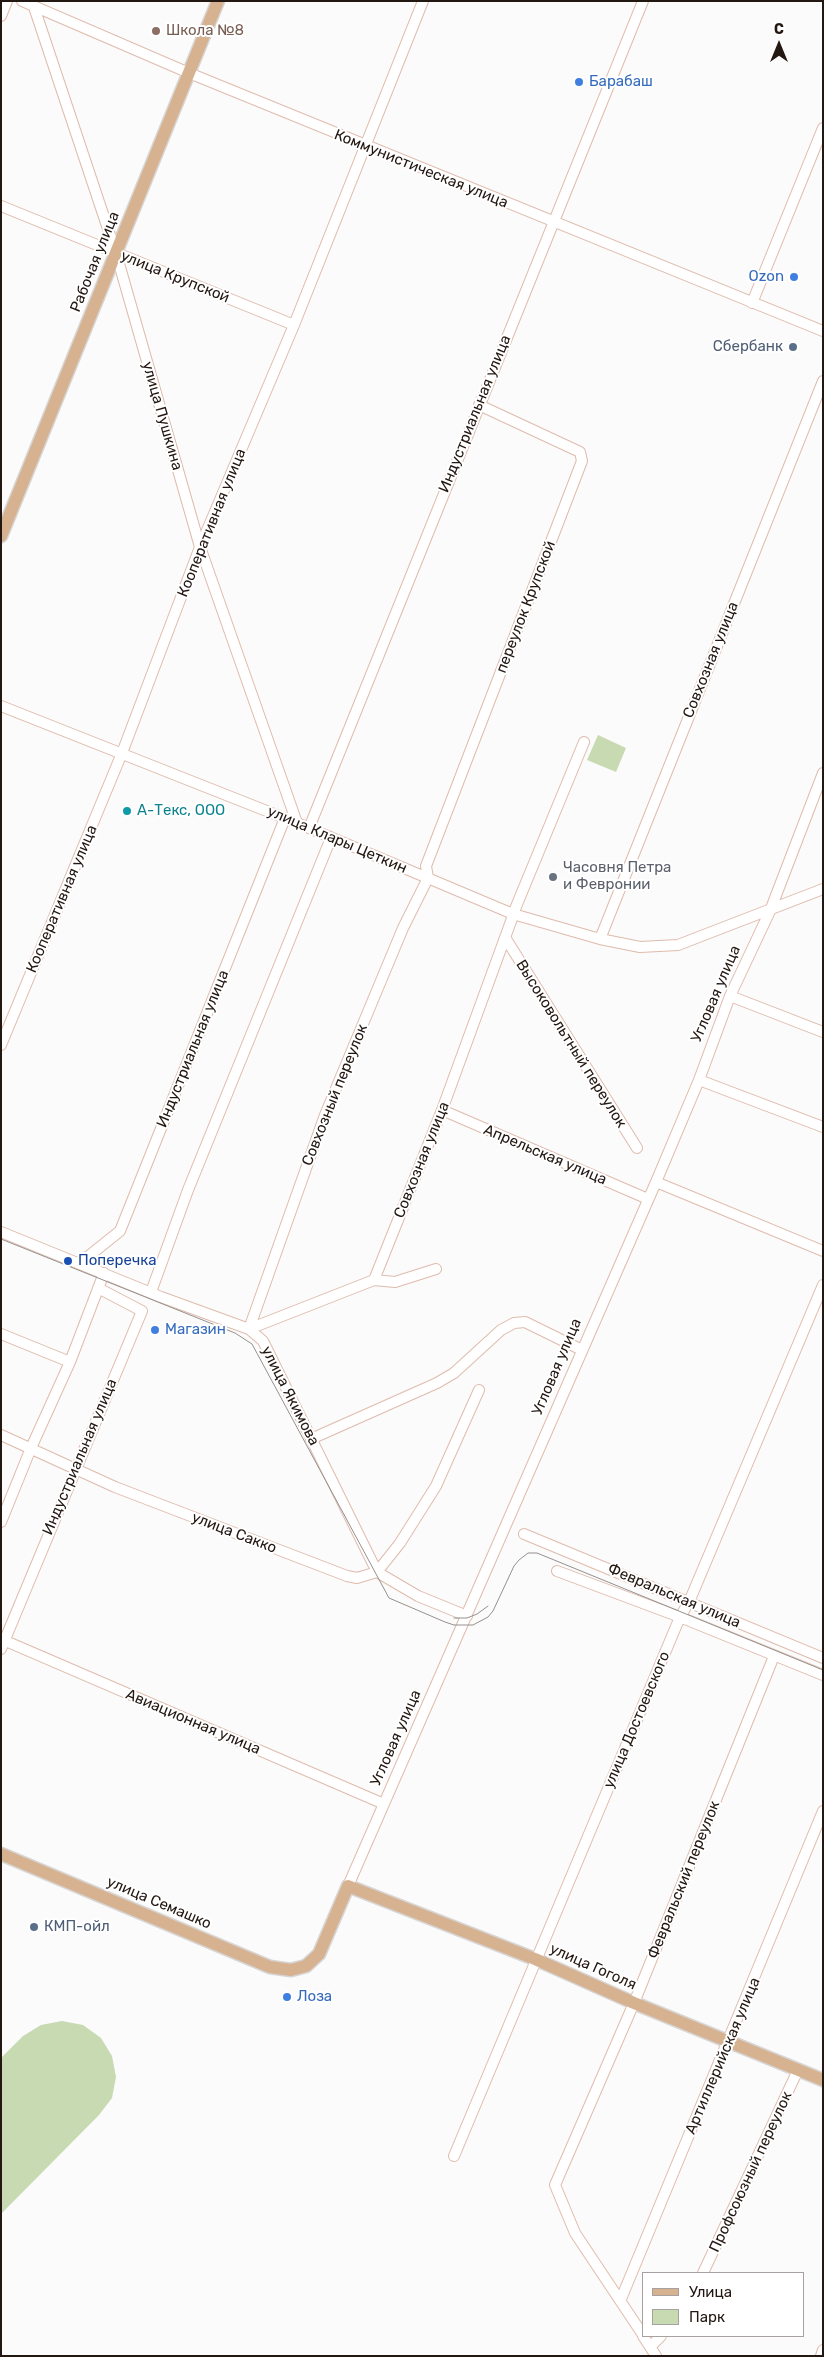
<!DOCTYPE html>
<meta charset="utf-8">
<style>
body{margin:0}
#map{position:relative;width:824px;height:2357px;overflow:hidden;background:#fbfbfb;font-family:Rubik,sans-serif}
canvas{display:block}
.frame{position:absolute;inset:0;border:2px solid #231711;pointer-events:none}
.legend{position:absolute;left:642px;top:2272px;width:162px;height:65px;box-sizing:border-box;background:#fff;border:1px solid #a7a2a0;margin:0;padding:6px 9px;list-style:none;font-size:15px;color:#231711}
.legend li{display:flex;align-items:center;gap:10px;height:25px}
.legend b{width:25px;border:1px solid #a7a2a0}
.north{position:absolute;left:754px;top:20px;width:50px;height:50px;-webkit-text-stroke:4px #fff;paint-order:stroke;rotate:0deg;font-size:14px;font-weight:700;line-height:20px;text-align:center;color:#231711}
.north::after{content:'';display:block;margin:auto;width:18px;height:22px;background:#231711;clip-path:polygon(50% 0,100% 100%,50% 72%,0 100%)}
</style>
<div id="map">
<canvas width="824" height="2357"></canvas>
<div class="frame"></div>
<ul class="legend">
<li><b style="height:6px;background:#d7b291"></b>Улица</li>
<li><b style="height:14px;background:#c8dab1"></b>Парк</li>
</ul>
<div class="north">С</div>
</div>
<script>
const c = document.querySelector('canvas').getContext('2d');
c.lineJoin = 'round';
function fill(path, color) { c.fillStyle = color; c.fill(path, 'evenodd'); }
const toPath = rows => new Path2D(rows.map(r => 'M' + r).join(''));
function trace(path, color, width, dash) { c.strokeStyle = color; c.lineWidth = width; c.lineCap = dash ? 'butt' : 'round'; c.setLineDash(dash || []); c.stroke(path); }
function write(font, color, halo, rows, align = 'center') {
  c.font = font + ' Rubik,sans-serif'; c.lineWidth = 4; c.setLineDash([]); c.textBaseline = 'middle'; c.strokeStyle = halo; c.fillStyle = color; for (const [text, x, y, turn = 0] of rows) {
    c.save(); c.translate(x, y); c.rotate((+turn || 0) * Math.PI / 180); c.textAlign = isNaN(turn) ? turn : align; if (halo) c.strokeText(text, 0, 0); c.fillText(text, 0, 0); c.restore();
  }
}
fill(toPath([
 [598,735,626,748,616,772,587,760],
 [62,2021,83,2025,101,2038,112,2056,116,2077,112,2098,99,2115,1,2214,1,2058,23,2036,41,2025]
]), '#c8dab1');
const minor = toPath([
 [22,1,189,73,823,331],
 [34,7,116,253,200,547,297,823],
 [1,16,7,1],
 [1,206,294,325],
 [752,303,823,128],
 [1,706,297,823,513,914,600,939,640,947,678,945,823,889],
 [309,828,643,1],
 [513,914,584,742],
 [506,939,637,1148],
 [600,939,823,381],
 [730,996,823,1032],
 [1,1045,122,753,200,547,294,325,423,1],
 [699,1080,823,1127],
 [442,1110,648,1199],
 [656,1182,823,1251],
 [1,1232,161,1297,249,1329,263,1341,377,1572],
 [80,1263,120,1231,285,818],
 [374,1280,395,1282,436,1269],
 [151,1292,188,1190,331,838],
 [249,1329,325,1115,403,928,428,878,426,866,582,461,580,452,479,405],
 [249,1329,374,1280,442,1110,514,913],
 [1,1334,70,1362],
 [1,1435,115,1487,347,1576,357,1578,377,1572,400,1543,436,1486,479,1390],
 [311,1439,437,1383,454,1373,501,1330,514,1323,525,1322,582,1350],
 [1,1522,31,1448,70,1362,104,1273],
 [524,1534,823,1658],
 [557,1571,680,1617,823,1675],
 [377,1572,418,1596,467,1616],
 [1,1639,384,1804],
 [1,1649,142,1311,98,1288],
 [348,1886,656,1182,699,1080,730,996,770,911,823,773],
 [454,2156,680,1617,689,1602,823,1285],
 [703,2273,798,2070],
 [621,2299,823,1811],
 [643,2335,575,2233,555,2185,634,2003,774,1656],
 [643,2336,656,2356],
 [650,2347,661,2336],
 [821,2356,823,2350]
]);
const major = toPath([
 [1,536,218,1],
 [1,1854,270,1967,291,1970,306,1966,319,1954,348,1886,535,1959,634,2003,823,2080]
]);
trace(minor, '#dfbbac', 12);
trace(major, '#d7d5d4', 15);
trace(minor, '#fff', 10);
trace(major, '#d7b291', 12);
trace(toPath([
 [1,1239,235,1333,252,1344,389,1598,445,1622,454,1625,473,1625,488,1617,493,1611,514,1566,519,1560,528,1553,537,1553,823,1670],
 [454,1618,467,1618,477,1614,488,1606]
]), '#95908d', 1);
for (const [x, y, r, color] of [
 [156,31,5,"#8d6e63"],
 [579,82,5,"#3f7fe0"],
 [794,277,5,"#3f7fe0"],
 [793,347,5,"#5c6f8a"],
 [127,811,5,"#0f9aa8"],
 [553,877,5,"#6b7280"],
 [68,1261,5,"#1a4fb4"],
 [155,1330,5,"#3f7fe0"],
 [34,1927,5,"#5c6f8a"],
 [287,1997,5,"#3f7fe0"]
]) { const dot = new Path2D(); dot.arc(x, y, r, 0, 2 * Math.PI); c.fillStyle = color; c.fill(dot); trace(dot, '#fff', 2); }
write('15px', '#785e54', '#fff', [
 ["Школа №8",166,31]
], 'left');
write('15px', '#366cbe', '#fff', [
 ["Барабаш",589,82],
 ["Ozon",784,277,"right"],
 ["Магазин",165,1330],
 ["Лоза",297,1997]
], 'left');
write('15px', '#231711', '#fff', [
 ["Коммунистическая улица",421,169,22],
 ["Рабочая улица",95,262,-68],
 ["улица Крупской",175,277,22],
 ["Индустриальная улица",475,414,-68],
 ["улица Пушкина",162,416,74],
 ["Кооперативная улица",212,523,-68],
 ["переулок Крупской",526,607,-69],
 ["Совхозная улица",711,660,-68],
 ["улица Клары Цеткин",337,840,23],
 ["Кооперативная улица",62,899,-67],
 ["Угловая улица",716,994,-67],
 ["Высоковольтный переулок",571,1044,58],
 ["Индустриальная улица",193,1049,-68],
 ["Совхозный переулок",335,1095,-68],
 ["Апрельская улица",545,1155,23],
 ["Совхозная улица",422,1160,-68],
 ["Угловая улица",557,1367,-67],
 ["улица Якимова",290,1396,63],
 ["Индустриальная улица",80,1457,-67],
 ["улица Сакко",234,1533,21],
 ["Февральская улица",674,1596,23],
 ["улица Достоевского",637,1720,-67],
 ["Авиационная улица",193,1722,23],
 ["Угловая улица",396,1738,-66],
 ["Февральский переулок",684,1880,-68],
 ["улица Семашко",159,1903,23],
 ["улица Гоголя",593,1967,24],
 ["Артиллерийская улица",723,2056,-67],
 ["Профсоюзный переулок",751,2172,-65]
]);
write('15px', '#4e5e75', '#fff', [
 ["Сбербанк",783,347],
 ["КМП-ойл",44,1927,"left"]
], 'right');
write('15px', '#0d838f', '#fff', [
 ["А-Текс, ООО",137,811]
], 'left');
write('15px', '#5b616d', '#fff', [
 ["Часовня Петра",563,868],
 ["и Февронии",563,885]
], 'left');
write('15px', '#164399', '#fff', [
 ["Поперечка",78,1261]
], 'left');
</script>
